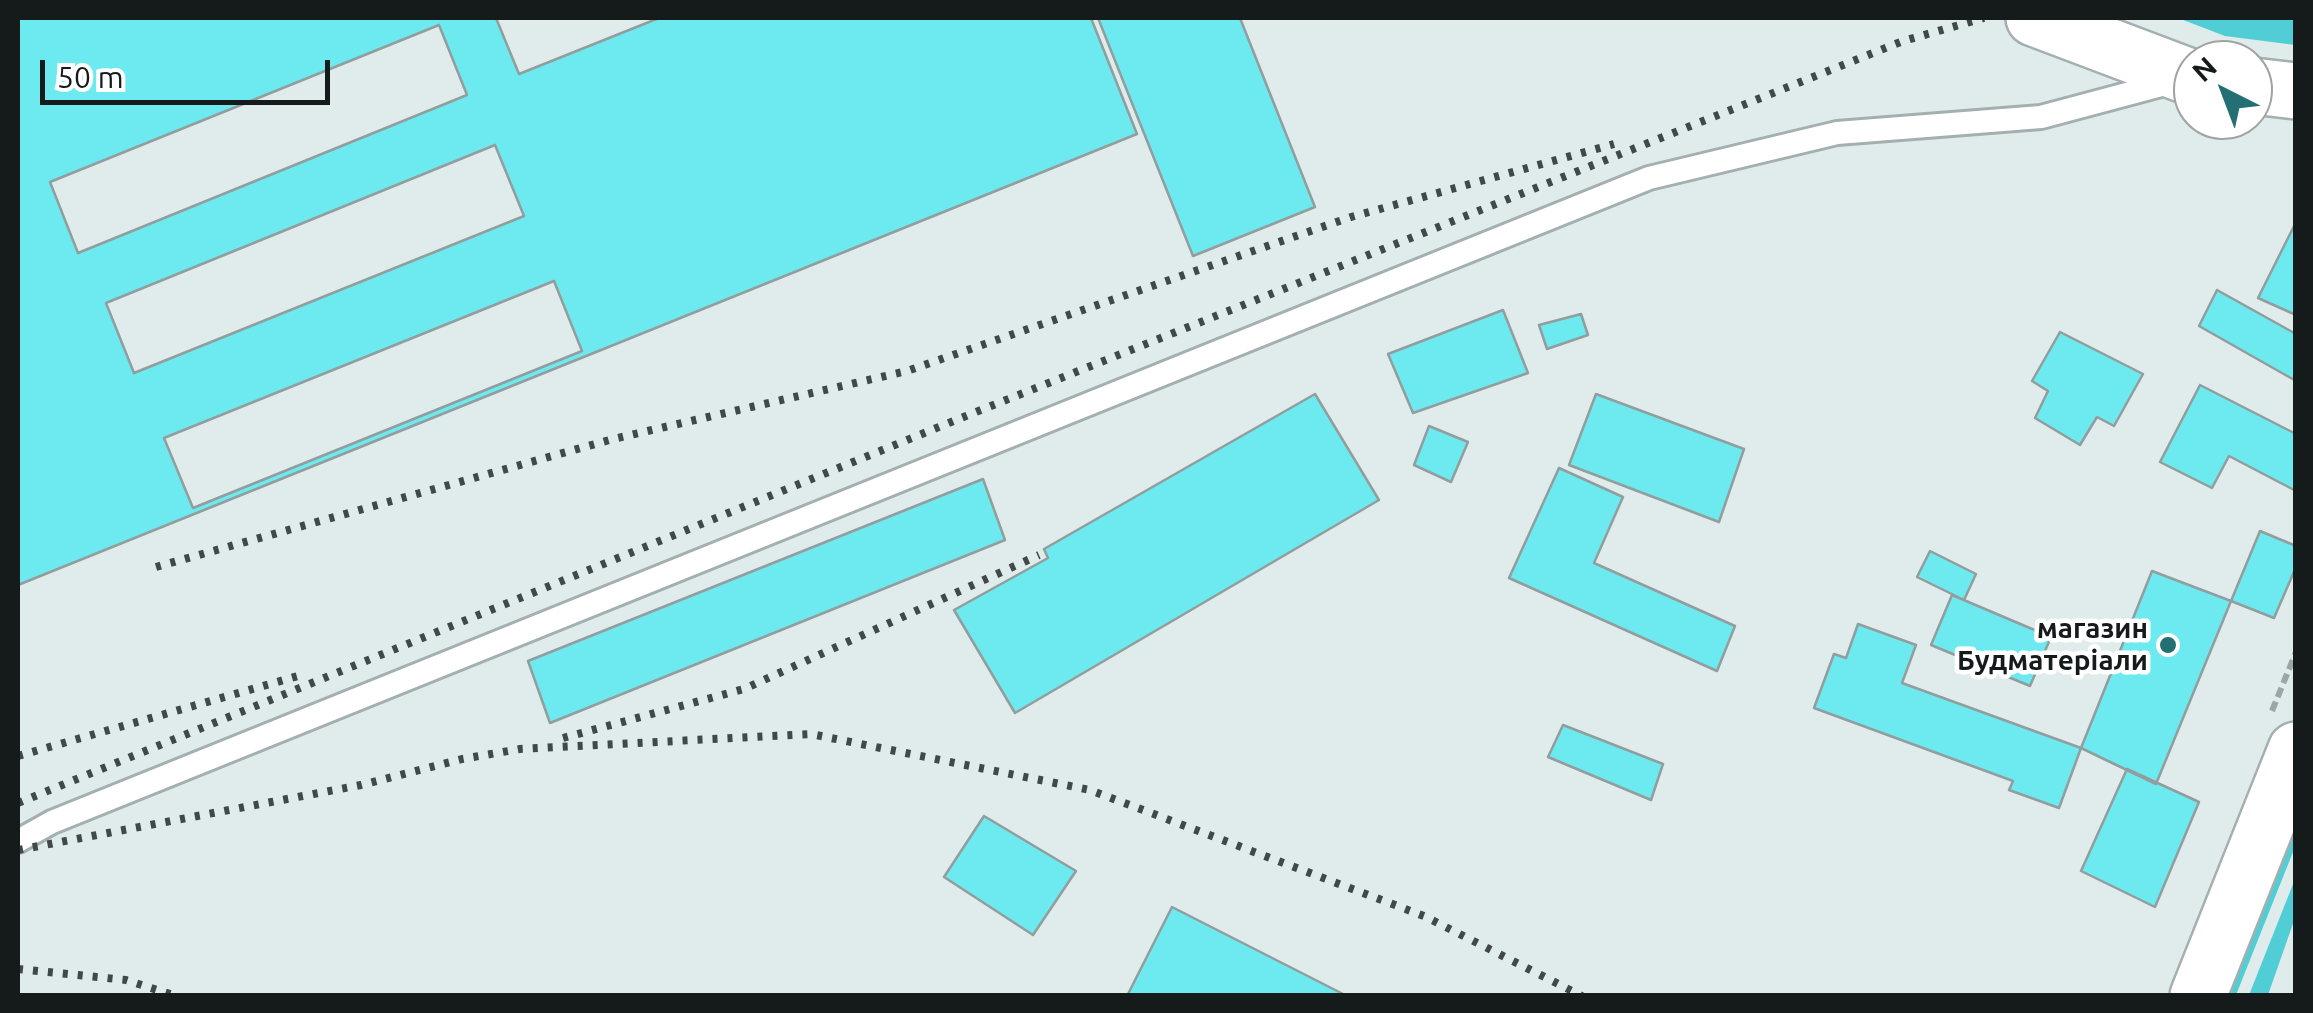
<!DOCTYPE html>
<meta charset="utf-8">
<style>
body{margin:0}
#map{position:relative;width:2313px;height:1013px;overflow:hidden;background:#e0ecec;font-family:Ubuntu,sans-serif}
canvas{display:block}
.frame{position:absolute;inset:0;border:20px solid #151a1a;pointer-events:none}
.north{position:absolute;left:2173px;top:40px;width:100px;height:100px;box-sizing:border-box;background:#fff;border:2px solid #a1a3a3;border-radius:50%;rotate:318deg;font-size:28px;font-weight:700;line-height:40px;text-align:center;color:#151a1a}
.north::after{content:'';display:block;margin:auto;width:35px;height:45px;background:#246f73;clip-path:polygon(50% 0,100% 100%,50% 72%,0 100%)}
.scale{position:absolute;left:40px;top:60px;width:290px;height:45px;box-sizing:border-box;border:5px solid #151a1a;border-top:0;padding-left:12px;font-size:30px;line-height:35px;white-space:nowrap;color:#151a1a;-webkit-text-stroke:8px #fff;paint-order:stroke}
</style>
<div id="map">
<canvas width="2313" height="1013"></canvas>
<div class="frame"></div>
<div class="north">N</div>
<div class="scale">50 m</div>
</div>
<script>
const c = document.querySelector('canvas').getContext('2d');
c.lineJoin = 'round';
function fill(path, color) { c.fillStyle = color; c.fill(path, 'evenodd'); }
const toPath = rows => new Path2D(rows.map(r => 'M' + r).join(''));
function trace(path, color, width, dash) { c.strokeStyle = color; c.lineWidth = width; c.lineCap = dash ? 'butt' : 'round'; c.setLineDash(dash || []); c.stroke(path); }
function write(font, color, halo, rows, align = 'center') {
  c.font = font + ' Ubuntu,sans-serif'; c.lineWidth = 9; c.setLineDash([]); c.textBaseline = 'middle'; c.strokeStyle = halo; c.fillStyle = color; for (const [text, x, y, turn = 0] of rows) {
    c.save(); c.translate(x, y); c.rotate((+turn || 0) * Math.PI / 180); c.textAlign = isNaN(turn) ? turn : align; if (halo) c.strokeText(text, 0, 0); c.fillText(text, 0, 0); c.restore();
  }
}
fill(toPath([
 [2178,18,2295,18,2295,45,2225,36],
 [2295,798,2295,847,2236,995,2217,996],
 [2295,879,2295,918,2268,995,2249,995]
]), '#51ced5');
const building = toPath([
 [18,18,496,18,519,74,659,18,1091,18,1137,134,18,585,18,18],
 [1098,18,1240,18,1315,207,1193,256,1098,18],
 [439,25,467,95,78,253,50,182,439,25],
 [495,145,524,216,134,373,106,303,495,145],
 [2296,222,2296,315,2258,298,2296,222],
 [554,281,582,351,193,508,164,438,554,281],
 [2217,290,2296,334,2296,381,2199,326,2217,290],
 [1503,310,1528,373,1413,413,1388,354,1503,310],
 [1581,314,1588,335,1547,349,1539,325,1581,314],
 [2060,332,2143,374,2114,426,2097,417,2080,445,2035,418,2048,391,2032,381,2060,332],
 [2200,385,2296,434,2296,491,2229,456,2212,488,2160,462,2200,385],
 [1315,394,1379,500,1015,713,954,610,1048,558,1044,549,1315,394],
 [1596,394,1744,449,1719,522,1569,465,1596,394],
 [1429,426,1468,442,1451,482,1414,465,1429,426],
 [1559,468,1623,497,1594,563,1735,626,1717,671,1509,578,1559,468],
 [983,479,1005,540,550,723,528,661,983,479],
 [2260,531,2296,546,2296,567,2274,618,2231,601,2260,531],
 [1930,551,1976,574,1964,600,1917,577,1930,551],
 [2152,571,2231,601,2156,784,2081,748,2152,571],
 [1952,595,2051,637,2030,686,1931,645,1952,595],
 [1858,624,1916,645,1902,683,2081,748,2059,808,2009,790,2013,781,1814,708,1834,654,1846,658,1858,624],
 [1563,725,1663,764,1651,800,1548,757,1563,725],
 [2127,769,2199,802,2155,907,2081,871,2127,769],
 [984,816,1076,871,1033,935,944,877,984,816],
 [1172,907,1347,996,1127,996,1172,907]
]);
fill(building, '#6de9f0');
trace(building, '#929d9d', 2.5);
const service = toPath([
 [18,841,52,822,1649,178,1837,133,2041,117,2172,82]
]);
const tertiary = toPath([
 [2034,18,2193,78],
 [2253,86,2296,91],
 [2198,996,2296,750]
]);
trace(service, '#a4afb0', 28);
trace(tertiary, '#a4afb0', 60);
trace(toPath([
 [2272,711,2296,652]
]), '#9ca6a6', 6, [10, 5]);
trace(service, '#fff', 22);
trace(tertiary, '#fff', 55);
trace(toPath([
 [156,567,613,439,907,371,1351,217,1614,144],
 [563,738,744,689,1039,555],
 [18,756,298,676],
 [18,803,956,420,1903,41,1984,18],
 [18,850,361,785,462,759,520,749,811,734,1090,790,1424,916,1582,996],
 [18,969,126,980,176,996]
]), '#414848', 8, [5, 10]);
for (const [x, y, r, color] of [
 [2168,645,10,"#246f73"]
]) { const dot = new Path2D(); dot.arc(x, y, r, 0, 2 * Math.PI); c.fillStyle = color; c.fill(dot); trace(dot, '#fff', 4); }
write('bold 28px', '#151a1a', '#fff', [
 ["магазин",2148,629],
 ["Будматеріали",2148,661]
], 'right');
</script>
